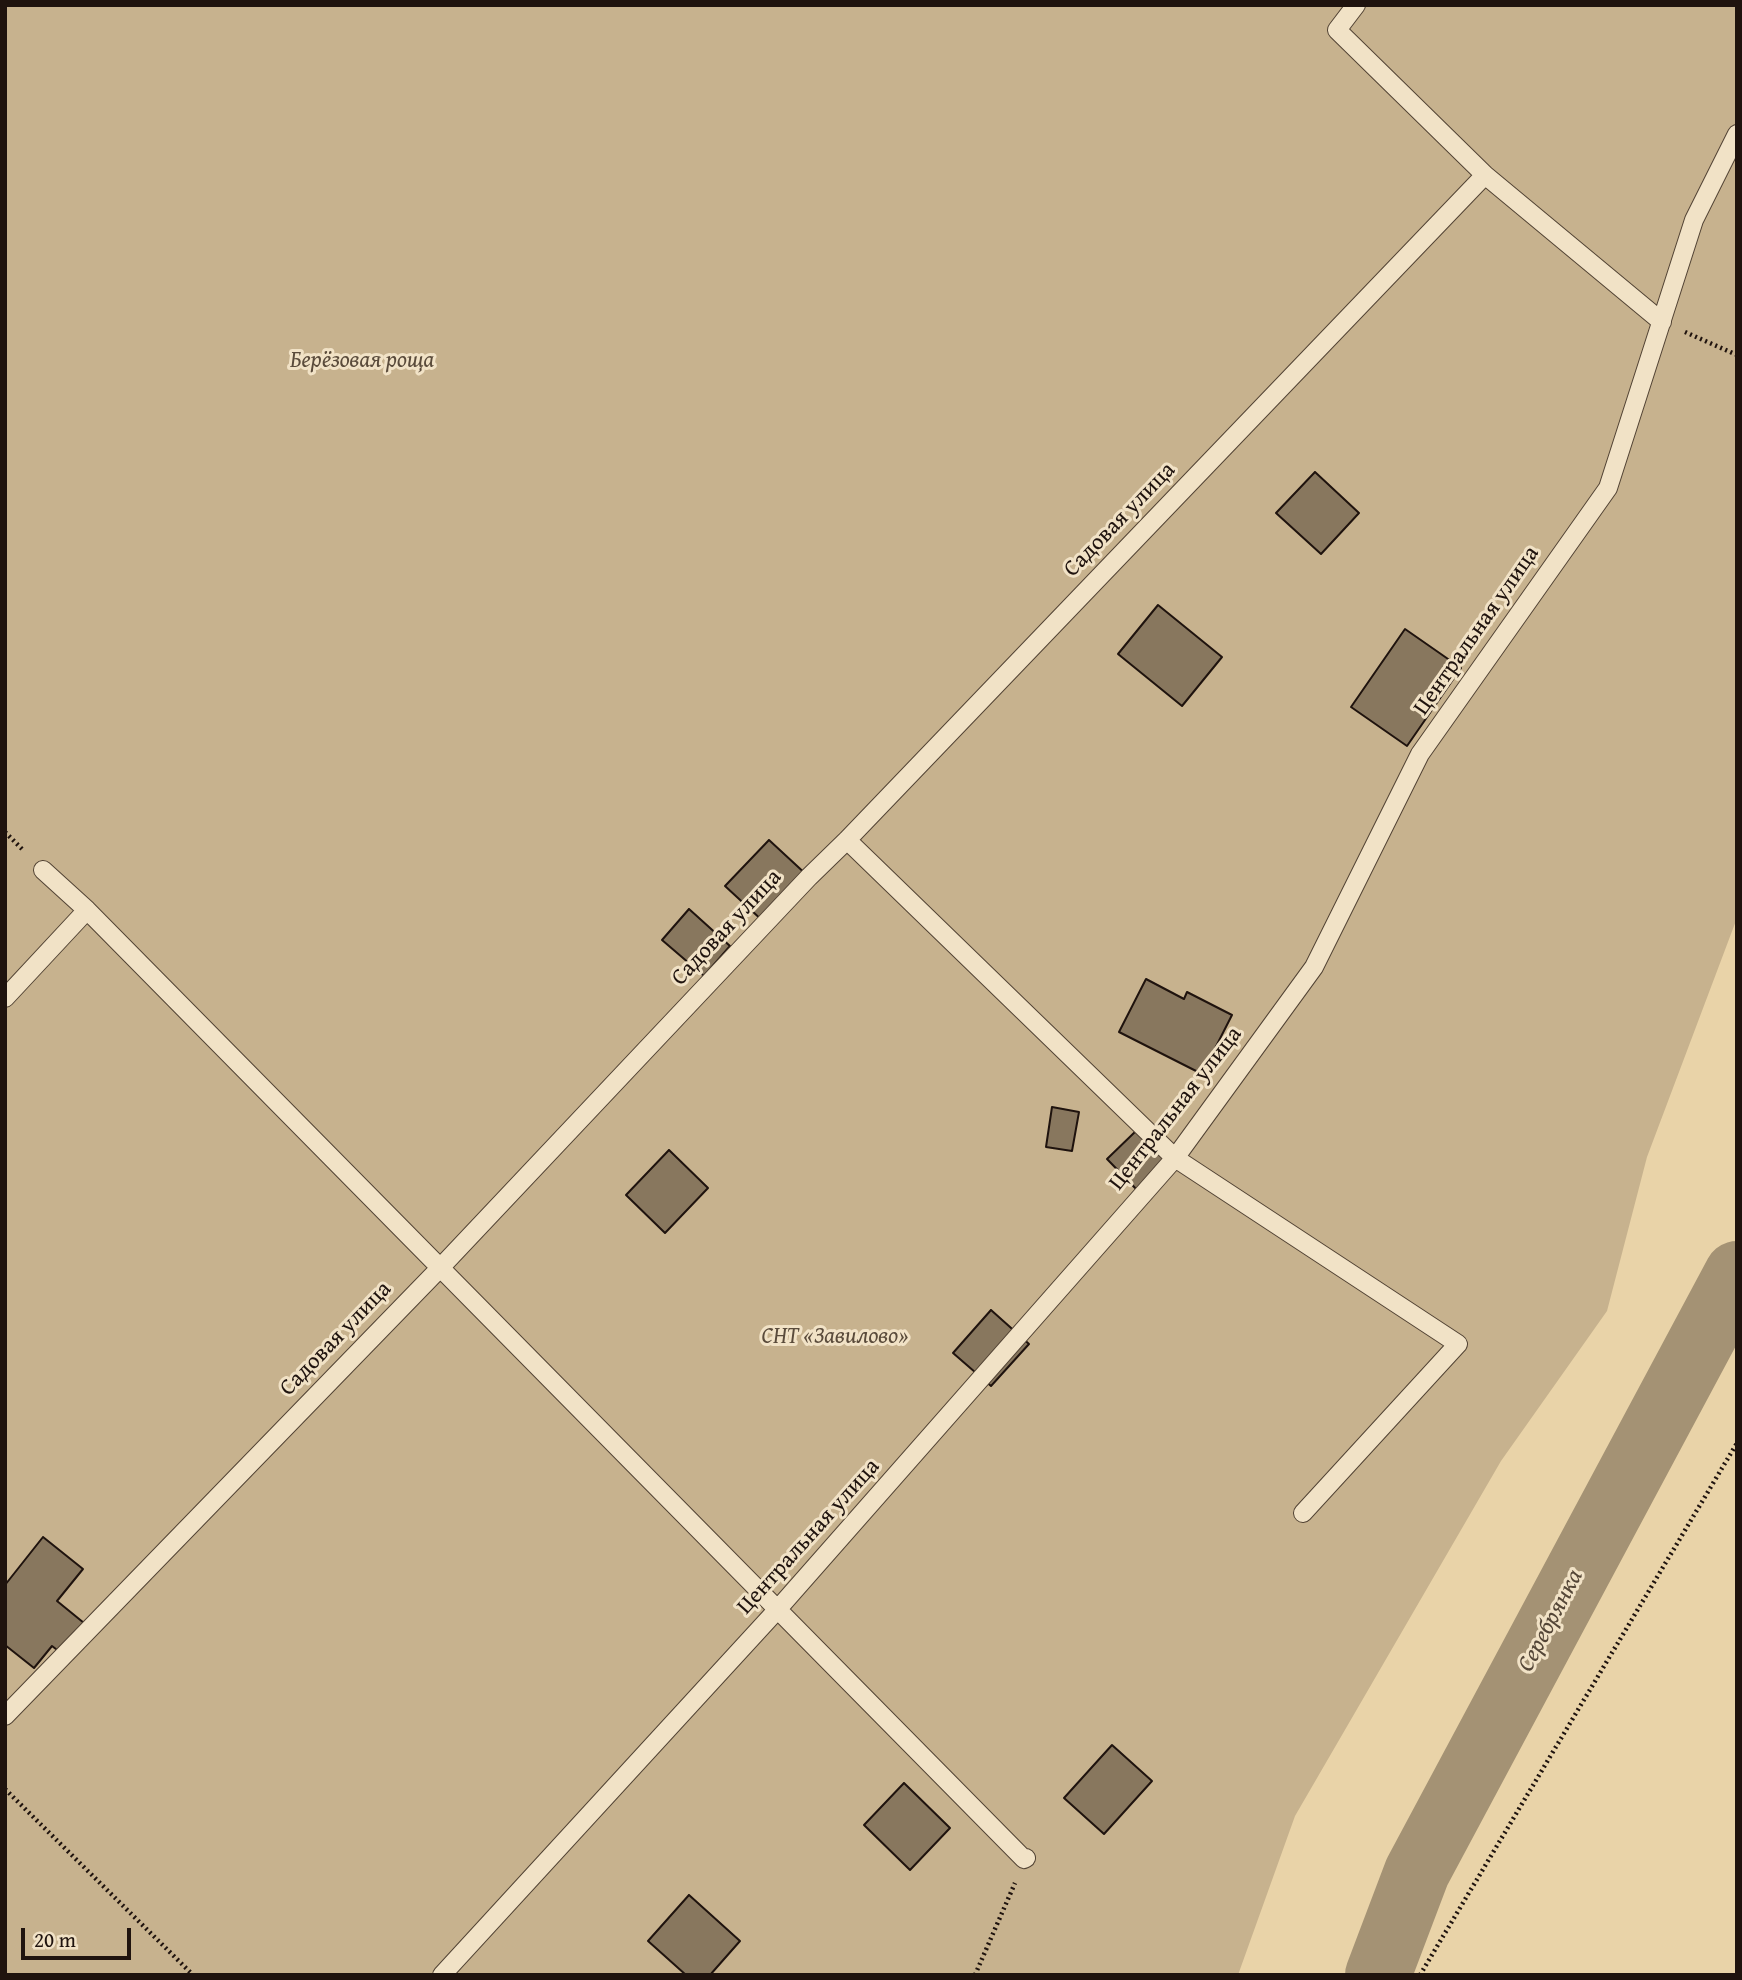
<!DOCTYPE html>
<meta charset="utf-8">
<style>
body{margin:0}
#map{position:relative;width:1742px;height:1980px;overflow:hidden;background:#e9d3a8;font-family:"Gentium Book Plus",serif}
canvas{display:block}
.frame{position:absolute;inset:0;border:7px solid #1f130e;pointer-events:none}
.scale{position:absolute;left:21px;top:1928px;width:110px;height:32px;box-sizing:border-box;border:4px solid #1f130e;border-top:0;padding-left:9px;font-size:21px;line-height:24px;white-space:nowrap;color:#1f130e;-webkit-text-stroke:5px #f1e2c6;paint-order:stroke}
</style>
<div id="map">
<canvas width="1742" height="1980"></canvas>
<div class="frame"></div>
<div class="scale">20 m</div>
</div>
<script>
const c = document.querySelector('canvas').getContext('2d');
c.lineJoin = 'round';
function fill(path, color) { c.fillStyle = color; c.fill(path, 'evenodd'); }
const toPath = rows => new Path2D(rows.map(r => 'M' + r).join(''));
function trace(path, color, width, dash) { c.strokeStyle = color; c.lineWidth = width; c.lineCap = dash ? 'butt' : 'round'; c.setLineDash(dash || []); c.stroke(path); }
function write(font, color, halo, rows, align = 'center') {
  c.font = font + ' "Gentium Book Plus",serif'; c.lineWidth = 6; c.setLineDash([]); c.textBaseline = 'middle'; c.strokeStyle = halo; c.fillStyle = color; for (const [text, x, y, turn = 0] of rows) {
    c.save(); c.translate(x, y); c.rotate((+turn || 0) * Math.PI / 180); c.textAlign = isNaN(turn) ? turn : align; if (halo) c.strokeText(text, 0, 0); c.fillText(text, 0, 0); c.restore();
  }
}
fill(toPath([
 [5,5,1737,5,1737,918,1647,1157,1607,1311,1501,1461,1295,1816,1238,1975,5,1975]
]), '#c7b28e');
trace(toPath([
 [1378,1975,1417,1872,1737,1274]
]), '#a49274', 66);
const building = toPath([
 [1315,472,1359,513,1321,554,1276,513,1315,472],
 [1158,605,1222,657,1182,706,1118,654,1158,605],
 [1405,629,1461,668,1407,746,1351,707,1405,629],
 [769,840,809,877,765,923,725,886,769,840],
 [689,909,730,946,704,976,662,940,689,909],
 [1146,979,1184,999,1187,992,1232,1015,1202,1074,1119,1032,1146,979],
 [1052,1107,1079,1112,1072,1151,1046,1147,1052,1107],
 [1138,1129,1169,1161,1138,1191,1107,1159,1138,1129],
 [669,1150,708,1188,665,1233,626,1195,669,1150],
 [991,1310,1029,1344,991,1386,953,1353,991,1310],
 [43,1537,83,1569,57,1601,84,1623,61,1653,52,1646,34,1668,5,1645,5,1585,43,1537],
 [1112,1745,1152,1781,1104,1834,1064,1798,1112,1745],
 [904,1783,950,1828,910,1870,864,1825,904,1783],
 [689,1895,740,1941,710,1975,686,1975,648,1941,689,1895]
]);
fill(building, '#88775e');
trace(building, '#1f130e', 2);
const lane = toPath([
 [1356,5,1337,30,1485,175,1662,322],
 [847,840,1175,1158,1458,1344,1303,1513],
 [43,870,87,910,1024,1859,1026,1858],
 [5,998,87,910],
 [5,1716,440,1268,809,877,847,840,1485,175],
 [442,1975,777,1610,1175,1158,1314,967,1420,754,1608,488,1694,220,1737,134]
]);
trace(lane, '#524334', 20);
trace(toPath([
 [1685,332,1737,355],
 [5,832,24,851],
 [5,1789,193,1975],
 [975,1975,1015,1883],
 [1420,1975,1737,1443]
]), '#1f130e', 4.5, [2, 3.5]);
trace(lane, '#f1e2c6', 18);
write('italic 23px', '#5a4b3b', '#f1e2c6', [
 ["Берёзовая роща",362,361],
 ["СНТ «Завилово»",835,1337]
]);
write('23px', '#1f130e', '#f1e2c6', [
 ["Садовая улица",1120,520,-46],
 ["Центральная улица",1477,631,-55],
 ["Садовая улица",727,928,-47],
 ["Центральная улица",1176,1109,-52],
 ["Садовая улица",336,1339,-46],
 ["Центральная улица",809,1537,-48]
]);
write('italic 24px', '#544637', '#f1e2c6', [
 ["Серебрянка",1551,1621,-62]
]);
</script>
